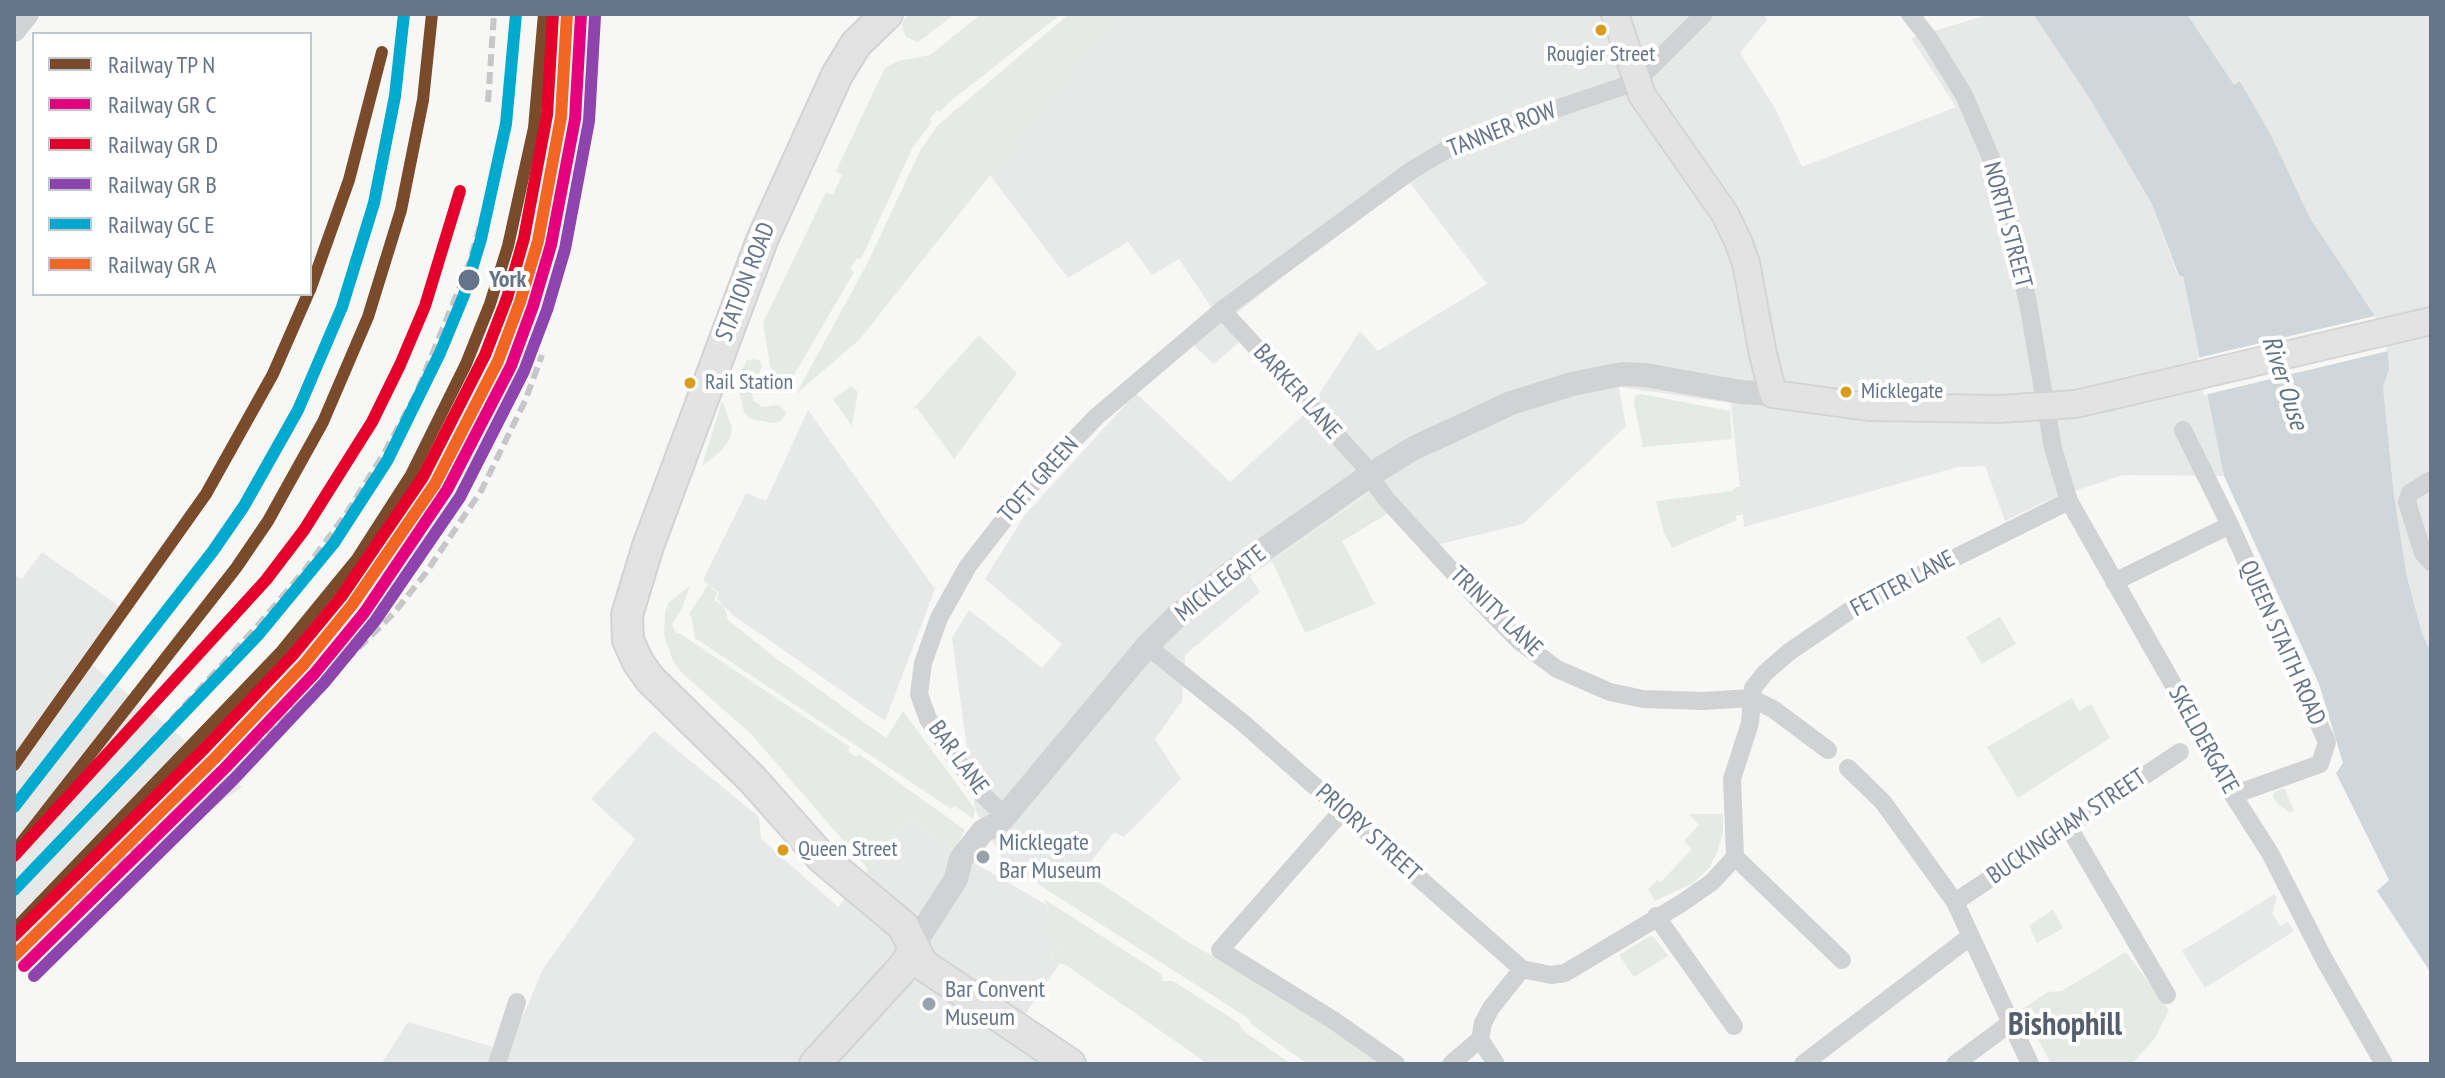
<!DOCTYPE html>
<style>
body{margin:0}
#map{position:relative;width:2445px;height:1078px;overflow:hidden;background:#f7f7f6;font-family:"PT Sans Narrow",sans-serif}
canvas{display:block}
.frame{position:absolute;inset:0;border:16px solid #657488;pointer-events:none}
.legend{position:absolute;left:32px;top:32px;width:280px;height:264px;box-sizing:border-box;background:#fff;border:2px solid #c1c7cf;margin:0;padding:10px 14px;list-style:none;font-size:24px;color:#657488}
.legend li{display:flex;align-items:center;gap:16px;height:40px}
.legend b{width:40px;border:2px solid #c1c7cf}
</style>
<div id="map">
<canvas width="2445" height="1078"></canvas>
<div class="frame"></div>
<ul class="legend">
<li><b style="height:10px;background:#7a4b2a"></b>Railway TP N</li>
<li><b style="height:10px;background:#e5007d"></b>Railway GR C</li>
<li><b style="height:10px;background:#e4002b"></b>Railway GR D</li>
<li><b style="height:10px;background:#8e44ad"></b>Railway GR B</li>
<li><b style="height:10px;background:#00a9ce"></b>Railway GC E</li>
<li><b style="height:10px;background:#f26522"></b>Railway GR A</li>
</ul>
</div>
<script>
const c = document.querySelector('canvas').getContext('2d');
c.lineJoin = 'round';
function fill(path, color) { c.fillStyle = color; c.fill(path, 'evenodd'); }
const toPath = rows => new Path2D(rows.map(r => 'M' + r).join(''));
function trace(path, color, width, dash) { c.strokeStyle = color; c.lineWidth = width; c.lineCap = dash ? 'butt' : 'round'; c.setLineDash(dash || []); c.stroke(path); }
function write(font, color, halo, rows, align = 'center') {
  c.font = font + ' "PT Sans Narrow",sans-serif'; c.lineWidth = 8; c.setLineDash([]); c.textBaseline = 'middle'; c.strokeStyle = halo; c.fillStyle = color; for (const [text, x, y, turn = 0] of rows) {
    c.save(); c.translate(x, y); c.rotate((+turn || 0) * Math.PI / 180); c.textAlign = isNaN(turn) ? turn : align; if (halo) c.strokeText(text, 0, 0); c.fillText(text, 0, 0); c.restore();
  }
}
fill(toPath([
 [1118,14,1764,14,1767,20,1740,53,1776,110,1802,167,1956,107,1911,38,1990,14,2033,14,2088,96,2152,204,2178,276,2183,276,2224,476,2123,475,2048,500,2005,521,1985,466,1958,467,1744,527,1731,403,1619,387,1626,426,1523,524,1424,548,1369,492,1250,576,1260,592,1185,655,1182,701,1155,739,1181,779,1124,837,1114,832,1083,872,1065,860,1044,888,1002,858,975,809,952,638,969,610,1042,668,1062,644,985,579,1024,516,1136,393,1230,482,1309,410,1360,331,1378,351,1487,284,1407,179,1228,320,1244,338,1214,364,1193,345,1212,308,1179,259,1152,275,1128,242,1068,278,989,174],
 [2187,14,2431,14,2430,652,2422,633,2407,577,2394,495,2383,387,2389,370,2388,351,2375,316,2310,218,2271,135,2240,81,2234,86],
 [808,410,935,589,885,721,733,615,717,599,719,593,703,580,746,493,766,501],
 [42,552,127,612,90,663,242,787,113,879,14,974,14,575,22,579],
 [654,731,759,817,761,839,838,907,910,817,954,851,1045,904,1061,940,1050,960,1060,963,1012,1034,1055,1064,381,1064,408,1022,497,1048,523,1016,543,969,635,839,591,799],
 [2275,894,2277,898,2272,913,2280,926,2288,922,2294,931,2205,988,2182,951]
]), '#e7e9e8');
fill(toPath([
 [908,14,955,14,918,42,906,37,903,30,902,23],
 [981,14,1061,14,947,104,940,112,937,110,930,119,932,122,913,147,861,259,857,258,850,269,854,272,783,394,770,366,763,323,826,192,833,195,842,175,836,171,882,74,885,68,898,61,930,55],
 [1069,14,1118,14,859,340,796,394,867,264,920,151,937,126],
 [979,335,1017,373,954,459,917,408,913,409],
 [755,359,760,361,762,366,752,392,753,400,762,407,778,405,782,408,786,413,781,421,774,423,756,420,749,418,744,412,739,391,740,373,747,360],
 [851,386,858,392,852,426,833,399],
 [1641,394,1730,411,1732,439,1643,447,1634,403,1635,396],
 [722,401,732,427,730,438,721,451,702,466],
 [1736,487,1740,487,1744,514,1735,516,1737,520,1672,548,1664,533,1656,501,1733,491],
 [1370,492,1389,513,1342,541,1375,604,1305,633,1272,561],
 [708,585,717,593,714,600,724,606,728,620,777,659,886,738,903,711,975,809,973,819,955,806,951,809,695,638,692,618,689,614],
 [690,586,682,608,672,624,676,634,679,633,850,747,848,751,856,757,859,754,965,830,954,851,910,817,868,869,751,734,682,673,673,661,664,635,665,612,668,603],
 [2000,617,2016,644,1982,664,1966,637],
 [2072,698,2079,711,2091,704,2110,738,2018,798,1987,747],
 [2284,788,2294,810,2290,813,2278,804,2273,797,2274,792],
 [1689,814,1723,814,1723,833,1718,850,1710,867,1693,883,1655,901,1648,889,1657,880,1661,882,1692,849,1684,841,1699,825],
 [1066,860,1188,942,1325,1021,1380,1064,1308,1064,1252,1025,1248,1018,1044,888],
 [1044,899,1161,974,1163,981,1173,981,1239,1023,1242,1030,1291,1064,1208,1064,1066,965,1050,961,1061,940,1042,930,1050,915],
 [2053,909,2063,928,2037,943,2029,926],
 [1650,936,1654,937,1668,956,1634,977,1619,955],
 [2126,952,2169,1010,2155,1038,2132,1064,2051,1064,2022,1009,2048,992,2062,991]
]), '#e6eae4');
fill(toPath([
 [2033,14,2187,14,2234,85,2240,81,2271,135,2310,218,2375,316,2388,351,2389,370,2383,387,2394,495,2407,577,2422,633,2431,653,2431,973,2377,891,2389,880,2336,773,2343,763,2319,684,2224,476,2183,276,2179,276,2152,204,2088,96]
]), '#d0d7db');
fill(toPath([
 [2375,316,2388,351,2204,395,2197,358]
]), '#f7f7f6');
const secondary = toPath([
 [1615,14,1642,95,1725,214,1738,241,1746,263,1763,354,1773,394,1869,407,2000,409,2076,404,2431,321]
]);
const primary = toPath([
 [887,14,856,44,837,75,762,240,648,546,627,615,628,640,638,662,650,679,752,779,822,858,903,926,922,964,1070,1064],
 [815,1064,900,971,909,960,913,946]
]);
trace(secondary, '#d2d4d6', 30);
trace(primary, '#d2d3d4', 34);
trace(toPath([
 [1910,14,1928,37,1964,95,2000,179,2028,303,2053,448,2069,501,2203,737,2233,795,2270,853,2324,959,2384,1064],
 [1222,310,1362,463,1370,475],
 [2183,430,2230,525,2327,742,2320,764,2233,795],
 [1369,476,1387,500,1476,597,1519,641,1557,669,1610,692,1643,699,1703,701,1751,698,1773,709,1828,750],
 [2431,480,2410,493,2407,502,2423,553,2431,562],
 [2114,582,2230,525],
 [1147,646,1242,722,1522,969,1491,1008,1483,1023,1480,1039],
 [1848,768,1883,802,1955,902,2030,1064],
 [1343,810,1220,950,1333,1020,1396,1064],
 [1005,816,982,794,944,742,928,719,919,694,923,663,939,618,968,566,1032,484,1096,417,1222,310,1412,170,1461,141,1636,82,1704,14],
 [2068,826,2167,995],
 [1735,857,1842,960],
 [1955,902,2180,752],
 [1656,916,1734,1026],
 [1522,969,1551,975,1565,973,1682,903,1712,882,1735,857,1732,779,1750,723,1753,688,1765,673,1789,652,1852,609,2069,501],
 [1480,1039,1496,1064],
 [497,1064,517,1002],
 [1451,1064,1480,1039],
 [1803,1064,1971,936],
 [1955,1064,2009,1024]
]), '#d1d2d3', 18);
trace(toPath([
 [14,30,27,14],
 [913,946,956,879,961,859,983,831,997,824,1005,816,1147,646,1178,615,1229,574,1370,475,1412,449,1511,403,1572,384,1622,374,1645,375,1741,392,1773,394]
]), '#d1d2d3', 24);
trace(secondary, '#e3e3e4', 26);
trace(primary, '#e3e3e4', 30);
trace(toPath([
 [488,102,494,14],
 [14,892,259,624,304,571,346,514,383,455,416,394,469,264,488,197],
 [23,948,323,683,394,613,425,574,481,491,525,401,542,355]
]), '#c7c7c9', 6, [12, 6]);
trace(toPath([
 [310,290,349,180,382,52],
 [14,765,206,494,273,374,308,294],
 [14,852,236,568,268,521,323,422,368,317,401,210,423,100,432,14],
 [14,930,280,653,357,559,411,475,466,364,490,304,508,246,534,128,544,14]
]), '#7a4b2a', 12);
trace(toPath([
 [24,966,225,768,314,674,364,613,447,490,511,366,533,306,551,245,575,119,581,15]
]), '#e5007d', 12);
trace(toPath([
 [14,856,266,580,304,530,372,422,400,365,425,306,460,191],
 [14,936,205,748,293,655,341,597,423,477,485,355,507,298,524,238,547,115,553,14]
]), '#e4002b', 12);
trace(toPath([
 [34,976,235,778,324,683,375,621,460,497,524,371,547,310,565,249,589,121,595,16]
]), '#8e44ad', 12);
trace(toPath([
 [14,807,213,551,244,506,298,410,342,307,374,203,395,96,404,14],
 [14,890,259,634,334,543,387,461,440,353,464,295,481,239,506,124,516,14]
]), '#00a9ce', 12);
trace(toPath([
 [14,956,215,758,304,664,352,605,435,484,498,361,520,302,538,241,561,117,567,14]
]), '#f26522', 12);
for (const [x, y, r, color] of [
 [1601,30,7,"#da9c1b"],
 [469,280,12,"#657488"],
 [690,383,7,"#da9c1b"],
 [1846,392,7,"#da9c1b"],
 [783,850,7,"#da9c1b"],
 [983,857,8,"#98a2ae"],
 [929,1004,8,"#98a2ae"]
]) { const dot = new Path2D(); dot.arc(x, y, r, 0, 2 * Math.PI); c.fillStyle = color; c.fill(dot); trace(dot, '#fff', 3); }
write('22px', '#657488', '#fff', [
 ["Rougier Street",1601,55,"center"],
 ["Rail Station",705,383],
 ["Micklegate",1861,392],
 ["Queen Street",798,850]
], 'left');
write('24px', '#657488', '#fff', [
 ["TANNER ROW",1502,130,-21],
 ["NORTH STREET",2007,225,75],
 ["STATION ROAD",746,282,-69],
 ["BARKER LANE",1297,392,48],
 ["TOFT GREEN",1039,480,-48],
 ["MICKLEGATE",1221,584,-38],
 ["FETTER LANE",1903,584,-28],
 ["TRINITY LANE",1496,612,44],
 ["QUEEN STAITH ROAD",2282,643,66],
 ["SKELDERGATE",2203,740,61],
 ["BAR LANE",958,758,54],
 ["BUCKINGHAM STREET",2067,827,-34],
 ["PRIORY STREET",1368,833,42]
]);
write('bold 24px', '#657488', '#fff', [
 ["York",489,280]
], 'left');
write('24px', '#657488', '#fff', [
 ["Micklegate",999,843],
 ["Bar Museum",999,871],
 ["Bar Convent",945,990],
 ["Museum",945,1018]
], 'left');
write('italic 26px', '#617683', '#fff', [
 ["River Ouse",2284,383,72]
]);
write('bold 32px', '#545e6c', '#fff', [
 ["Bishophill",2065,1026]
]);
</script>
